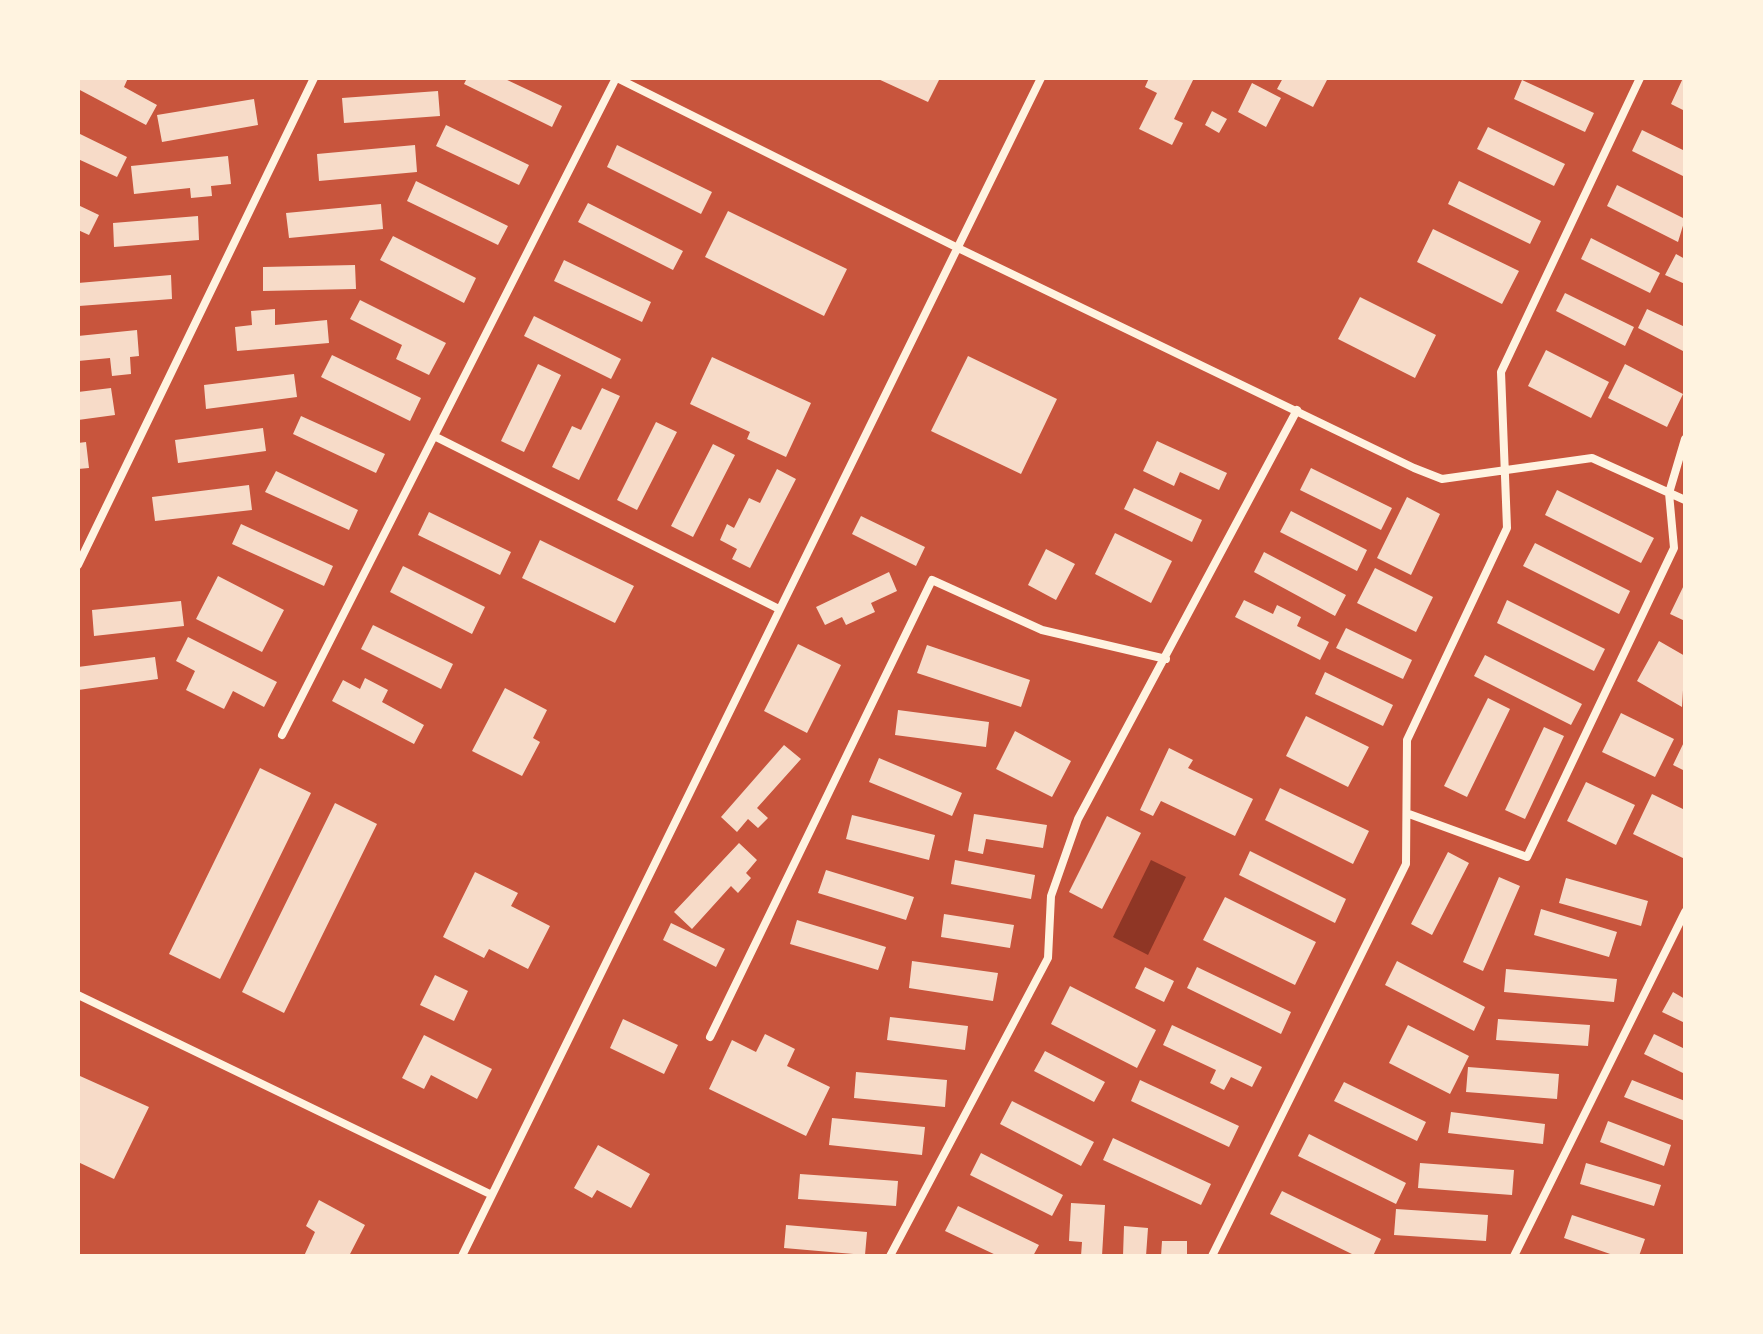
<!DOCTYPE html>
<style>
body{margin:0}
#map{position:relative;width:1763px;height:1334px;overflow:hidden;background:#c8553d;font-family:"Playfair Display",serif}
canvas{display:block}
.frame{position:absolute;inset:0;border:80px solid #fff3e0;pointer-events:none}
</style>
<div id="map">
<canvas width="1763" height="1334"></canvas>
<div class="frame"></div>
</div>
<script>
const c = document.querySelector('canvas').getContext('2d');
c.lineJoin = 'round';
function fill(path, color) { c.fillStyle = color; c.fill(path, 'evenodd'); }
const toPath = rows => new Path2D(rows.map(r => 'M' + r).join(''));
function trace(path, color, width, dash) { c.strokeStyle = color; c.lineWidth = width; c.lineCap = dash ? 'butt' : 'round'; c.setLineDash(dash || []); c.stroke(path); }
fill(toPath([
 [1151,860,1186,877,1148,955,1113,937]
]), '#8f3625');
fill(toPath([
 [78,78,128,78,124,87,157,105,146,125,78,89],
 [467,78,503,78,562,106,552,127,464,84],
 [876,78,940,78,928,102],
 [1149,78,1194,78,1174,119,1183,123,1172,145,1139,129,1157,93,1145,87],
 [1283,78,1328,78,1313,107,1277,89],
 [1683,78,1685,78,1685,111,1671,104],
 [1522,80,1594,113,1585,132,1514,99],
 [1252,83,1281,98,1266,127,1238,112],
 [438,91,440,116,344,123,342,98],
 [254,99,258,125,162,142,157,115],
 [1212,111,1227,119,1219,133,1205,125],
 [446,125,529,165,519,185,436,146],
 [1488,127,1565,164,1554,186,1477,149],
 [1642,130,1685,151,1685,177,1632,151],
 [78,133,127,157,117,177,78,159],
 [415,145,417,172,319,181,317,154],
 [617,145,712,192,701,214,607,167],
 [228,156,231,184,211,186,212,196,191,198,190,188,134,194,131,166],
 [416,181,508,226,498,245,407,201],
 [1459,181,1541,221,1530,244,1448,204],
 [1617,185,1685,219,1678,242,1607,206],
 [588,203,683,251,673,270,578,222],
 [381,204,383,229,289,238,286,213],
 [78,205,99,215,89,235,78,230],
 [728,211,847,269,824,316,705,257],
 [198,216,199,240,114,247,113,223],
 [1433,229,1519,271,1502,304,1417,262],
 [393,236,476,278,464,303,380,260],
 [1591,238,1660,273,1650,293,1581,259],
 [1676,254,1685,259,1685,284,1665,275],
 [564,260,651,302,642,322,554,281],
 [355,265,356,289,263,291,263,267],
 [171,275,172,299,79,306,78,283],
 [1565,293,1634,327,1625,346,1556,311],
 [1360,297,1436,335,1415,378,1338,339],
 [360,300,446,343,429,375,396,359,402,345,350,319],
 [275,309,275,325,327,320,329,343,237,351,235,327,252,325,251,311],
 [1647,309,1685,327,1685,352,1638,328],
 [534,316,621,359,611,379,524,336],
 [137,330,139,356,130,357,131,374,112,376,110,358,78,361,78,336],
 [1546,350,1609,382,1591,418,1528,386],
 [332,355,421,398,410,421,321,377],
 [968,356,1057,399,1021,474,931,431],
 [712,357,811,403,786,457,747,439,750,432,690,404],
 [538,364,561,375,524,452,501,441],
 [1625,364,1683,394,1667,427,1608,398],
 [294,374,297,397,206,409,204,385],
 [111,388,115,415,78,420,78,392],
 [602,388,620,396,579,480,552,467,572,426,581,430],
 [301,416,385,454,376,473,293,434],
 [656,422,677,432,637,510,617,500],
 [263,428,266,451,178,463,175,440],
 [1157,441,1227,473,1219,490,1180,472,1174,486,1143,471],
 [86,442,89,468,78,469,78,443],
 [713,444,735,455,693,537,671,526],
 [1311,468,1392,508,1381,530,1300,490],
 [777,469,796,479,750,568,732,559,737,549,720,540,727,524,734,528,749,498,760,503],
 [276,471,358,510,349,530,265,492],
 [249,485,252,510,155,521,152,497],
 [1134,488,1202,520,1192,542,1124,509],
 [1557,490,1654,538,1641,563,1545,515],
 [1407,497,1440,514,1411,575,1377,558],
 [1291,511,1367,550,1357,571,1280,532],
 [429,512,511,552,500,575,418,535],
 [861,516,925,547,916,566,852,534],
 [241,524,333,566,324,586,232,544],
 [1115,533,1172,561,1151,603,1095,574],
 [540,540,634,586,615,623,522,578],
 [1535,543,1630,591,1619,614,1523,566],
 [1046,549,1075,564,1056,600,1028,585],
 [1264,552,1346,595,1335,616,1254,572],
 [403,566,485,607,472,634,390,592],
 [1375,568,1433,597,1416,632,1357,603],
 [889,572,897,591,871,603,875,612,846,625,842,617,825,625,816,607],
 [218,576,284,610,262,652,196,619],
 [1685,583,1685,621,1670,614],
 [1244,600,1273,614,1277,605,1301,617,1297,626,1329,642,1320,660,1235,617],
 [1507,600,1605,649,1594,671,1497,623],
 [181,601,184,626,94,636,92,610],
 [373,625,453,664,441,689,361,649],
 [1346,628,1412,660,1403,679,1336,648],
 [188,637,277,682,264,707,233,691,224,709,186,690,195,671,176,661],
 [1659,641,1685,656,1682,707,1637,681],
 [798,644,841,665,807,733,764,711],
 [927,645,1030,680,1021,707,917,673],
 [1485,655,1582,704,1571,725,1474,676],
 [155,657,158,679,78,690,78,667],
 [1325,672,1393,705,1383,726,1315,694],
 [365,678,388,690,382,702,424,725,414,744,332,701,343,680,360,689],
 [505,688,547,710,533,738,540,742,522,776,472,751],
 [1488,698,1510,709,1467,797,1444,786],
 [898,710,989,722,986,747,895,735],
 [1621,713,1674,739,1655,777,1602,752],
 [1306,716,1369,747,1348,787,1286,756],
 [1544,727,1564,736,1525,819,1505,810],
 [1015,731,1071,761,1052,797,996,769],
 [1685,740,1685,771,1673,765],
 [784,745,801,759,757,808,768,818,758,828,748,819,737,832,721,817],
 [1169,748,1193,760,1188,768,1253,799,1235,836,1161,801,1153,816,1140,810],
 [879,758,962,793,952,816,869,782],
 [260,768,311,793,220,979,169,954],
 [1586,782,1635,805,1616,845,1567,821],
 [1280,788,1369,831,1353,864,1265,820],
 [1652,794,1685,810,1685,859,1633,834],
 [335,803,377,824,284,1013,242,992],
 [974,814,1047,825,1043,848,986,839,983,854,968,851],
 [852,815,935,835,929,860,846,839],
 [1107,816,1141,833,1102,909,1069,892],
 [739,843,757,860,746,873,751,878,738,893,731,886,692,929,674,912],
 [1250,851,1346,899,1335,923,1239,875],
 [1448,852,1469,863,1432,935,1411,924],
 [955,860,1035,875,1031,899,951,884],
 [826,870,914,897,906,920,818,893],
 [475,872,518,893,511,906,550,926,528,969,489,949,484,958,443,937],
 [1499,877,1520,886,1483,971,1463,962],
 [1566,878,1648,901,1641,926,1559,903],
 [1225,897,1316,942,1295,985,1203,940],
 [1541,909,1617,932,1609,957,1534,935],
 [944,914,1014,925,1010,948,941,937],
 [797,920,886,947,878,970,790,944],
 [671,923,725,949,716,967,663,940],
 [912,961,998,973,993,1001,909,988],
 [1397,961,1485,1007,1474,1031,1385,985],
 [1145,967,1174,981,1164,1002,1135,988],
 [1197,967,1291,1012,1281,1034,1187,988],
 [1506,969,1617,979,1614,1002,1504,992],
 [435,975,468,991,454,1021,420,1005],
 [1070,986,1156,1030,1137,1068,1051,1024],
 [1673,992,1685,999,1685,1023,1662,1012],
 [890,1017,968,1026,965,1050,887,1040],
 [623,1019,678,1045,664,1074,610,1048],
 [1498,1019,1590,1025,1588,1046,1496,1040],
 [1172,1025,1262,1067,1252,1087,1231,1077,1224,1090,1210,1083,1216,1070,1163,1045],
 [1408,1025,1469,1056,1450,1094,1389,1063],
 [765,1034,795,1049,787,1066,830,1087,806,1136,709,1089,732,1040,756,1052],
 [1654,1034,1685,1049,1685,1074,1644,1054],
 [424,1035,492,1069,477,1099,431,1075,424,1089,402,1078],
 [1045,1051,1105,1082,1094,1102,1034,1071],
 [1468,1067,1559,1074,1557,1099,1466,1092],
 [856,1072,947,1080,945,1107,854,1098],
 [80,1076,149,1107,114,1179,78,1162],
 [1140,1080,1239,1126,1229,1147,1131,1101],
 [1632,1080,1685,1101,1685,1121,1624,1097],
 [1344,1082,1426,1122,1417,1141,1334,1101],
 [1012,1101,1094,1142,1081,1166,1000,1124],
 [1451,1112,1545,1124,1543,1144,1448,1133],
 [832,1118,925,1127,922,1155,829,1145],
 [1608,1121,1671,1145,1664,1166,1600,1142],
 [1309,1134,1406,1183,1396,1204,1298,1156],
 [1113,1138,1211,1184,1201,1205,1103,1160],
 [598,1145,650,1174,631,1208,597,1190,592,1198,574,1188],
 [981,1153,1063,1195,1052,1216,970,1175],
 [1420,1163,1514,1170,1512,1195,1418,1188],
 [1586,1163,1661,1185,1654,1206,1580,1184],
 [800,1174,898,1181,896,1206,798,1199],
 [1282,1191,1381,1239,1373,1256,1356,1256,1270,1214],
 [319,1200,365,1225,349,1256,304,1256,315,1232,306,1226],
 [1071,1203,1105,1205,1102,1256,1081,1256,1082,1242,1069,1241],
 [958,1206,1039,1245,1033,1256,998,1256,945,1231],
 [1396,1209,1488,1215,1486,1241,1394,1235],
 [1572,1215,1645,1239,1639,1256,1616,1256,1564,1238],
 [786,1225,867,1232,865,1255,784,1248],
 [1124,1226,1148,1228,1146,1256,1123,1256],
 [1162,1241,1187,1241,1187,1256,1161,1256]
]), '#f7dbc8');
trace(toPath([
 [617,78,958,248,1414,468,1442,479,1592,458,1685,500],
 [436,437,779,609],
 [78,565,314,78],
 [282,735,616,78],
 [1409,814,1527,857,1674,548,1669,493,1685,439],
 [78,995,492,1195],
 [710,1037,932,580,1042,630,1166,659],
 [462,1256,1041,78],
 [890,1256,1048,958,1051,896,1078,819,1297,410],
 [1212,1256,1406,864,1407,740,1507,528,1501,372,1640,78],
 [1514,1256,1685,912]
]), '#fff3e0', 8);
</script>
